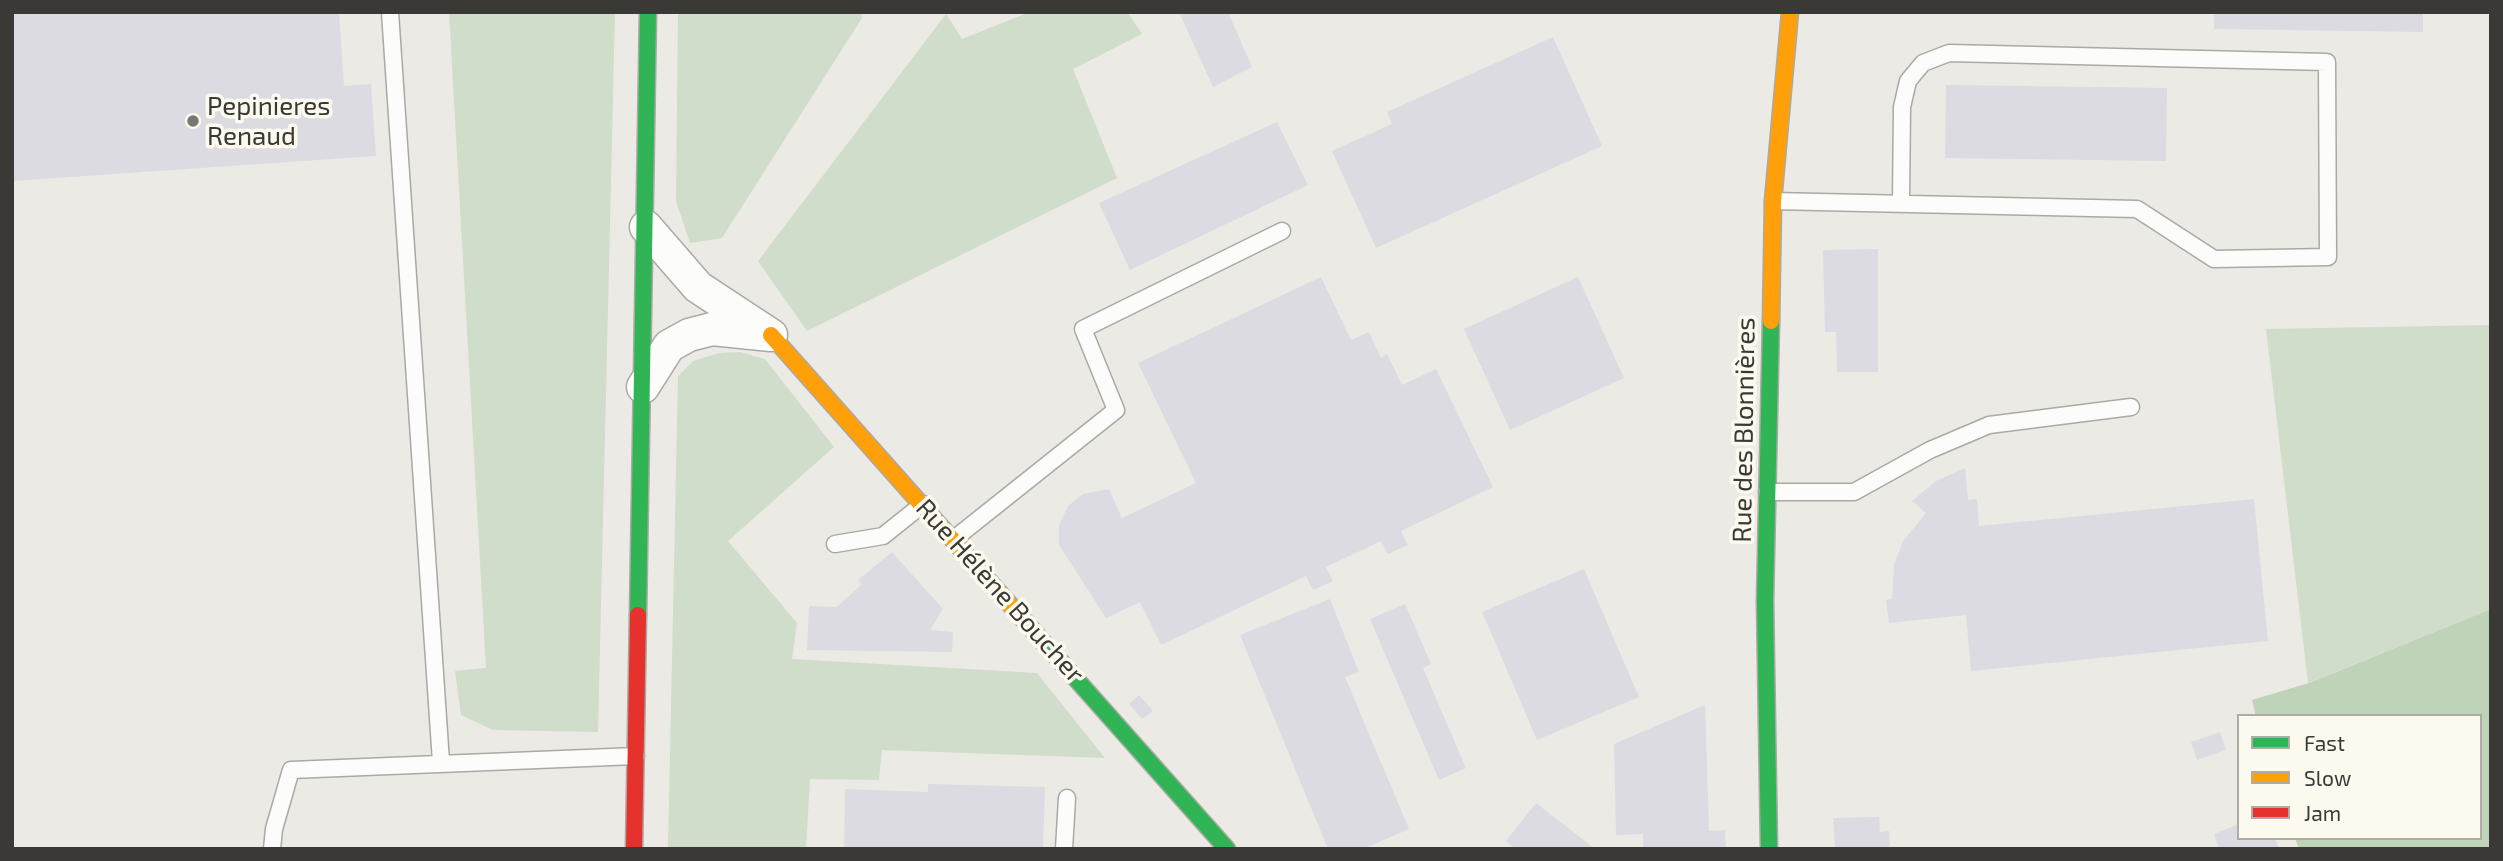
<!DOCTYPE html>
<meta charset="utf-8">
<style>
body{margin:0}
#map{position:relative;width:2503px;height:861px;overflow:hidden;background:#eceae4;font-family:"Exo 2",sans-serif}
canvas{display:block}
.frame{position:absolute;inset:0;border:14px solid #3b3935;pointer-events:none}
.legend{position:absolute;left:2237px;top:714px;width:245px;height:126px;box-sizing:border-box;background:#fcf9ef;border:2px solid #afaca5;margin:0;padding:9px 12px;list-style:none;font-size:21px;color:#3b3935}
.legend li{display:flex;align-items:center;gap:14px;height:35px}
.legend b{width:35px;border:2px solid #afaca5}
</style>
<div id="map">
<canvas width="2503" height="861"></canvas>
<div class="frame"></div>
<ul class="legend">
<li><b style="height:9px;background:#30b455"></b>Fast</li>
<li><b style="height:9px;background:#ff9f0a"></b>Slow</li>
<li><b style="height:9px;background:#e5322d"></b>Jam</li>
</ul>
</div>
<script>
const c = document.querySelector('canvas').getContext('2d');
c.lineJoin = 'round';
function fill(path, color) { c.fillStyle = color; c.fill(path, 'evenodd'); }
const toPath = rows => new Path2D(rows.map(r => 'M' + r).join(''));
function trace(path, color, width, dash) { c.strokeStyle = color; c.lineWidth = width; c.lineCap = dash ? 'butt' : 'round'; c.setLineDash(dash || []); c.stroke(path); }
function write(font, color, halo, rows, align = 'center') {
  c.font = font + ' "Exo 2",sans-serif'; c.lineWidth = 7; c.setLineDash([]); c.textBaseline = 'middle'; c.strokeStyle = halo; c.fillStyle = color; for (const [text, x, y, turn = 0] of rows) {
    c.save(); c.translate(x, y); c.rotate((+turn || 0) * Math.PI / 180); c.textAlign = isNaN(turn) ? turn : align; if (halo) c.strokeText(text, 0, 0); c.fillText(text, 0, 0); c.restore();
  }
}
fill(toPath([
 [449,12,615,12,598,732,493,730,461,715,455,671,486,668],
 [678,12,860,12,862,18,722,238,690,243,676,201],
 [1030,12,1127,12,1142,34,1073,69,1117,178,807,331,758,261,946,14,962,39],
 [2491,325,2491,609,2308,683,2266,329],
 [740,352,765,359,834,447,728,541,797,623,792,659,1037,673,1105,758,882,750,879,780,810,779,806,849,668,849,678,376,693,361,719,353]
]), '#d0ddcb');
fill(toPath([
 [2491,609,2491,849,2299,849,2295,838,2480,838,2480,716,2256,716,2252,700,2309,683]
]), '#bed3b8');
fill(toPath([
 [12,12,339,12,344,86,371,84,376,156,12,181],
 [1179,12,1228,12,1252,67,1213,87],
 [2214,12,2423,12,2423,32,2214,29],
 [1553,37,1602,146,1376,248,1332,151,1392,124,1387,112],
 [1946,85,2167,88,2166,161,1945,158],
 [1277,122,1308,185,1130,270,1099,203],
 [1878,249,1878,372,1837,372,1836,332,1825,332,1823,250],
 [1321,277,1351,340,1369,332,1381,358,1387,354,1402,385,1436,369,1493,487,1401,531,1408,545,1388,554,1381,541,1326,567,1333,581,1313,590,1306,576,1161,645,1140,602,1106,618,1059,545,1059,525,1068,506,1083,494,1109,489,1122,518,1196,483,1138,363],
 [1578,277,1624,378,1510,430,1464,329],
 [1965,468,1968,500,1977,499,1979,526,2254,499,2268,641,1971,671,1966,615,1889,623,1886,600,1892,599,1894,565,1903,541,1926,513,1912,501,1936,481],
 [892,552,943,609,930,630,953,632,952,652,807,650,809,606,837,607,862,584,858,580],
 [1584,569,1639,697,1537,740,1482,612],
 [1330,599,1359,672,1345,677,1409,829,1363,849,1328,849,1240,635],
 [1405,604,1431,664,1423,668,1466,768,1439,780,1370,619],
 [1139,695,1153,711,1142,719,1129,704],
 [1705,705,1709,831,1725,830,1726,849,1643,849,1643,834,1616,835,1614,744],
 [2220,732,2226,750,2197,760,2191,742],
 [928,784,1045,787,1043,849,844,849,845,789,928,792],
 [1536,803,1595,849,1515,849,1506,841],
 [1879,817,1880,832,1889,831,1890,849,1835,849,1833,818],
 [2239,824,2239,838,2275,838,2279,849,2219,849,2214,834]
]), '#dcdbe2');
const lane = toPath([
 [390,12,441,762],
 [1773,201,2137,209,2214,259,2328,257,2327,62,1949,53,1923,63,1908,81,1902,107,1901,204],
 [1767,492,1854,492,1930,450,1989,425,2131,407],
 [954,539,1116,410,1083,329,1282,231],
 [835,544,883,536,923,504],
 [272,849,274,829,291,770,636,756],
 [1064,849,1067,798]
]);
const street = toPath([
 [643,387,669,346,689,335,712,329,771,335,698,287,646,227]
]);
const fast = toPath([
 [638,615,648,12],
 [1021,617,1227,849],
 [1769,849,1765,601,1771,321]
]);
const slow = toPath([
 [1771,321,1773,201,1790,12],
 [771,335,1021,617]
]);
const jam = toPath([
 [634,849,638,615]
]);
trace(lane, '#aaa9a4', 19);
trace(street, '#aaa9a4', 35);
trace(fast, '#aaa9a4', 19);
trace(slow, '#aaa9a4', 19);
trace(jam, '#aaa9a4', 19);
trace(lane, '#fcfcfb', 16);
trace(street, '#fcfcfb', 32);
trace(fast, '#30b455', 16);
trace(slow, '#ff9f0a', 16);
trace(jam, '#e5322d', 16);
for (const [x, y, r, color] of [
 [193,121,7,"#797772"]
]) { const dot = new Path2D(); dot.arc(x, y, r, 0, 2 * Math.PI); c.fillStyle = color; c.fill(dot); trace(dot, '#fcf9ef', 2.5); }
write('26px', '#3b3935', '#fcf9ef', [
 ["Pepinieres",207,106],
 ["Renaud",207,136]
], 'left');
write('26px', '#3b3935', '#fcf9ef', [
 ["Rue des Blonnières",1744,430,-89],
 ["Rue Hélène Boucher",1000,591,48]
]);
</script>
